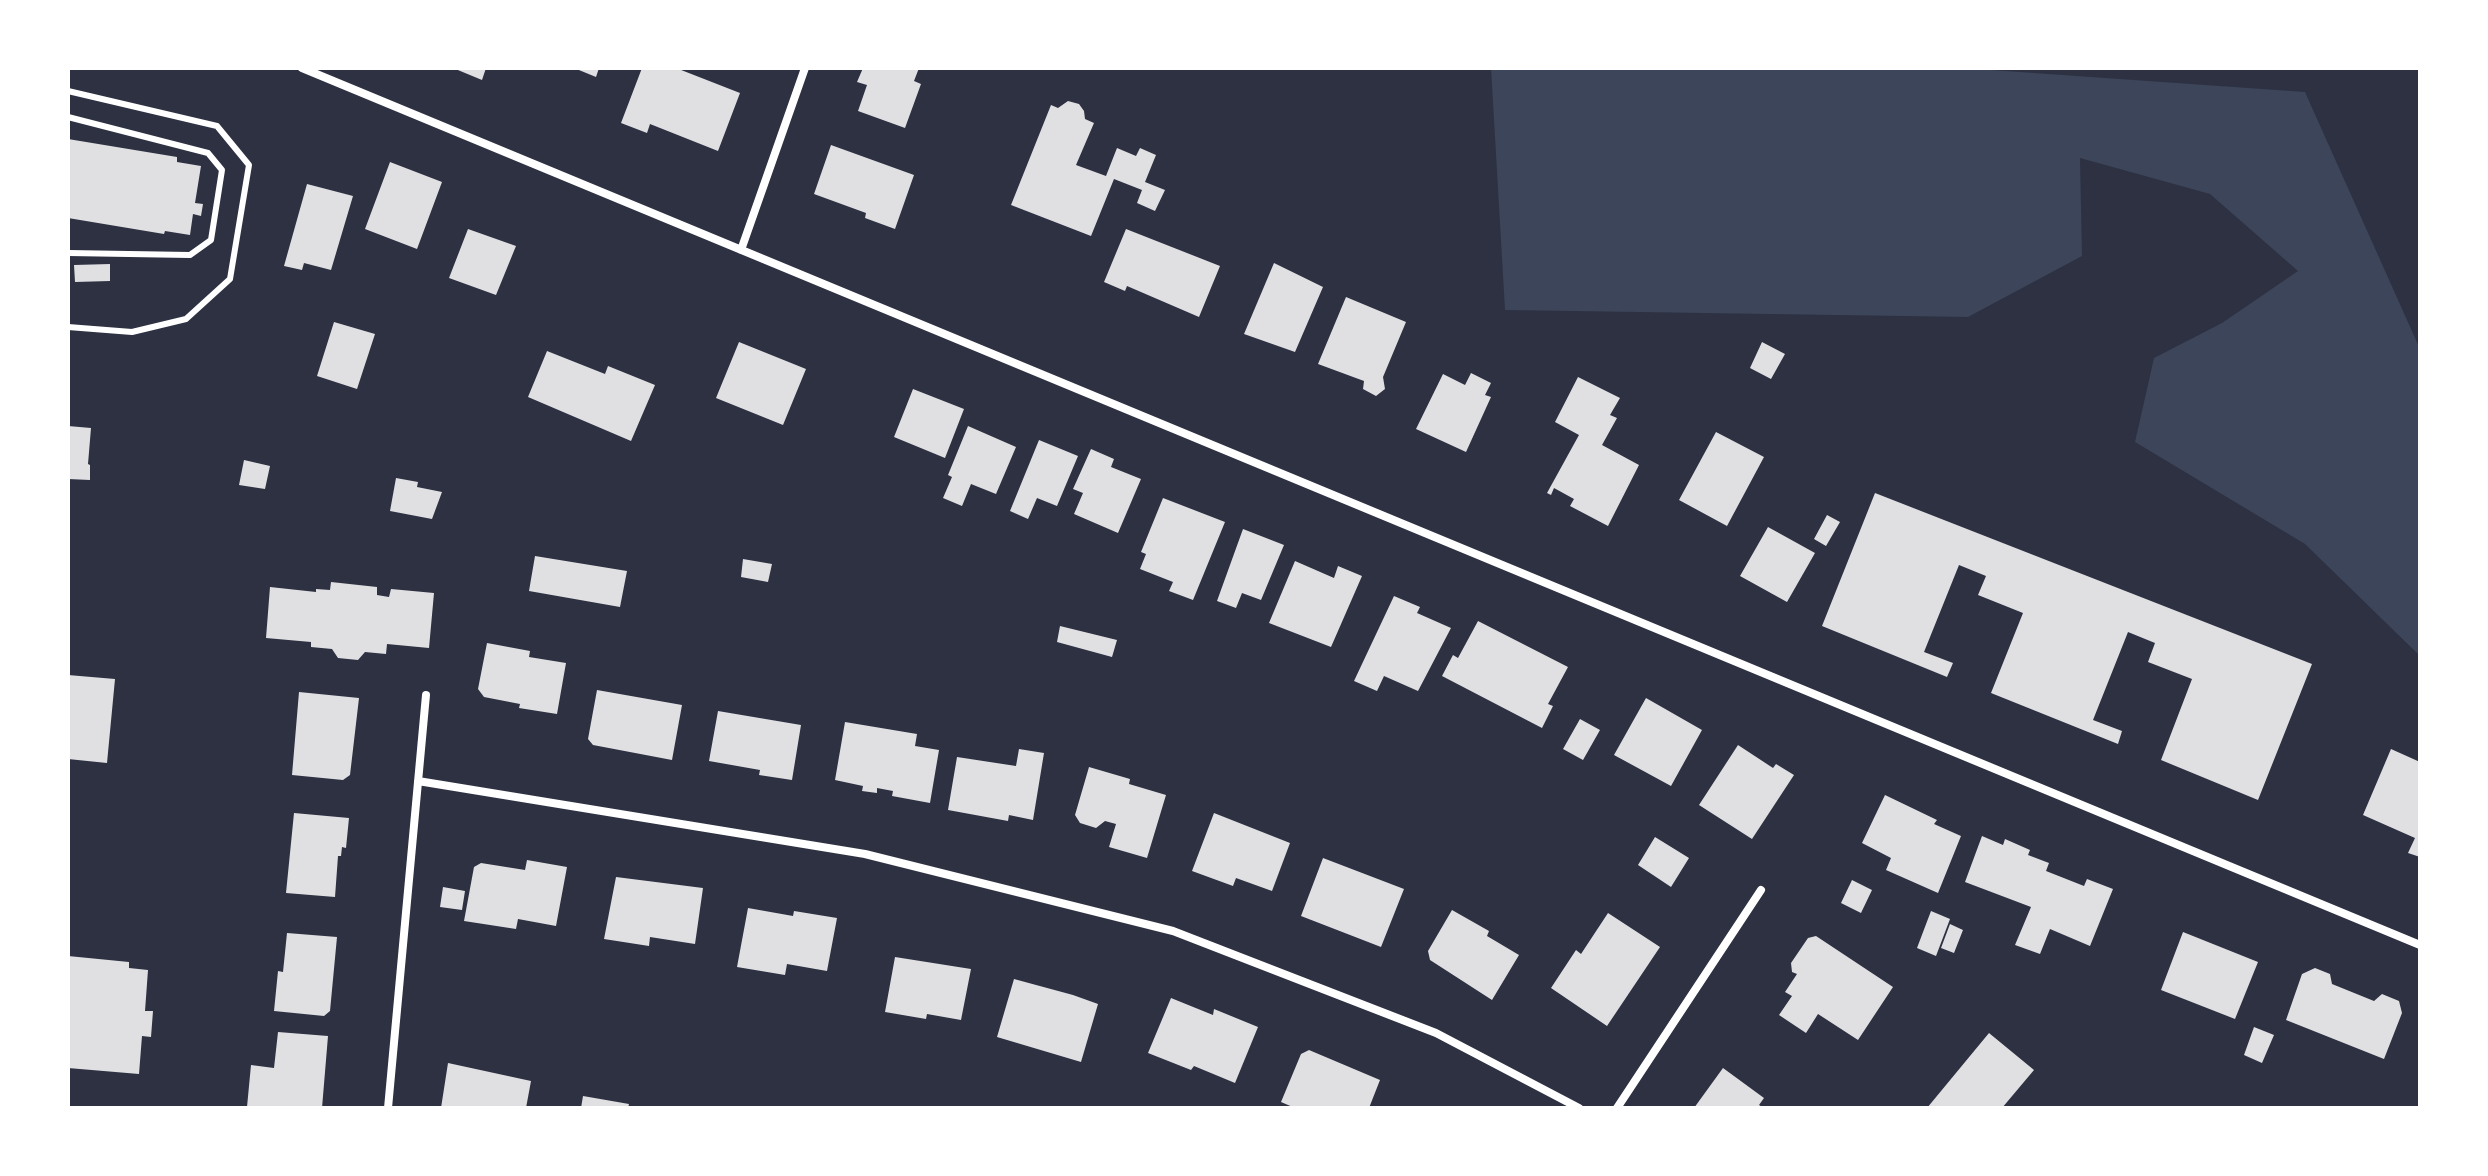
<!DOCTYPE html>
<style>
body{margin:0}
#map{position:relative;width:2488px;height:1176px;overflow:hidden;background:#2d3142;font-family:"Source Serif 4",serif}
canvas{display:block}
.frame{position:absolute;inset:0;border:70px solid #fff;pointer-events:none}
</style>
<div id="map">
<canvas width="2488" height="1176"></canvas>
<div class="frame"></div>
</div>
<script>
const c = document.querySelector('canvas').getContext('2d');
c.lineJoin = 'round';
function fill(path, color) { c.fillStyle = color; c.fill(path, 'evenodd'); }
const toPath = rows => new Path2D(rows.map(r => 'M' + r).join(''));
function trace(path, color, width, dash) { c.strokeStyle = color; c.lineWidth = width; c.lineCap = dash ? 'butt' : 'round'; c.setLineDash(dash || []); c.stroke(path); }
fill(toPath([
 [1491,68,1963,68,2305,92,2420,349,2420,656,2305,544,2135,442,2154,358,2222,323,2298,271,2210,194,2080,158,2082,256,1968,317,1505,310]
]), '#3c4559');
fill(toPath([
 [453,68,486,68,482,80],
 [574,68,599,68,596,77],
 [642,68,676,68,740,93,718,151,650,124,647,133,621,123],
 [863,68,919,68,914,81,921,84,905,128,858,111,867,85,857,82],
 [1068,101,1079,104,1084,111,1085,119,1094,123,1076,165,1106,176,1117,148,1136,156,1140,148,1156,155,1145,182,1165,190,1155,211,1137,203,1142,190,1114,179,1091,236,1011,205,1051,105,1058,108],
 [68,139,177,157,177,162,201,166,195,203,203,204,201,216,193,214,190,235,165,231,164,234,68,218],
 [831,145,914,175,895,229,865,218,866,213,814,194],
 [390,162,442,182,417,249,365,229],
 [307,184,353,196,331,270,304,263,302,270,284,266],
 [468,229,516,246,496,295,449,278],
 [1126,229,1220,266,1199,317,1127,286,1125,291,1104,282],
 [1274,263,1323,287,1295,352,1244,334],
 [110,264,110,281,75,282,74,265],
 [1346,297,1406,322,1383,377,1385,389,1376,396,1363,389,1364,381,1318,364],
 [334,322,375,334,357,389,317,376],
 [739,342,806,369,783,425,716,398],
 [1762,342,1785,354,1771,379,1750,368],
 [547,351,605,374,608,366,655,385,631,441,528,397],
 [1471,373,1491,383,1485,395,1491,397,1466,452,1416,429,1443,374,1465,385],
 [1578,377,1620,398,1610,415,1617,418,1602,445,1639,465,1608,526,1570,506,1574,499,1554,488,1551,495,1547,493,1579,435,1555,422],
 [913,389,964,409,945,458,894,437],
 [68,426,91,428,88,464,90,465,90,480,68,479],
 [968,426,1016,447,996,494,971,484,962,506,943,498,952,477,948,475],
 [1716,432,1764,457,1727,526,1679,500],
 [1039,440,1078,456,1057,506,1037,498,1028,519,1010,511],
 [1091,449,1114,459,1111,467,1141,479,1118,533,1074,514,1083,493,1073,489],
 [244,460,270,466,265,489,239,485],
 [396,478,418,482,417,487,442,492,432,519,390,511],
 [1875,493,2312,664,2258,800,2161,760,2192,679,2148,662,2155,643,2128,632,2093,720,2122,731,2118,744,1991,693,2023,613,1978,595,1986,576,1959,565,1924,652,1953,663,1947,677,1822,626],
 [1163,498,1225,522,1193,600,1169,591,1173,582,1140,569,1146,554,1141,552],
 [1827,515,1840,522,1826,546,1814,539],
 [1768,527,1815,553,1787,602,1740,576],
 [1243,529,1284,545,1261,600,1242,593,1236,608,1217,601],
 [535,556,627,571,620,607,529,591],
 [743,559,772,564,768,582,741,577],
 [1295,561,1334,578,1338,566,1362,576,1331,647,1269,623],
 [331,582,377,587,377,595,389,597,391,589,434,593,429,648,387,644,386,654,365,652,358,660,338,658,332,649,311,647,311,642,266,638,270,587,316,592,316,589,330,590],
 [1394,596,1420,607,1417,613,1451,628,1418,691,1384,676,1377,691,1354,681],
 [1478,621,1568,667,1548,704,1553,706,1542,728,1442,676,1453,655,1458,658],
 [1060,626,1117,640,1112,657,1057,642],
 [487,643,530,651,529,657,566,663,557,714,519,708,520,704,484,697,478,689],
 [68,675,115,679,107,763,68,759],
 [597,690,682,705,672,760,593,745,588,739],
 [299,692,359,698,350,775,343,780,292,775],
 [1646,698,1702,730,1671,786,1614,755],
 [718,711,801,725,792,780,759,775,760,770,709,761],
 [1580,719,1600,730,1583,760,1563,749],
 [845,722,917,734,915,746,939,750,930,803,892,796,893,791,877,788,877,793,862,791,863,786,835,780],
 [1738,745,1773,768,1776,764,1794,775,1752,839,1699,805],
 [1019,749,1044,753,1033,820,1009,815,1008,821,948,810,957,757,1016,766],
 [2391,749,2420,762,2420,857,2408,853,2415,838,2363,815],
 [1089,767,1130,779,1129,784,1166,795,1147,858,1109,847,1116,824,1105,821,1096,828,1080,823,1075,815],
 [1885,795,1937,820,1934,824,1961,836,1938,893,1886,870,1891,858,1862,843],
 [294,813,349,818,346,848,342,847,341,856,338,856,335,897,286,893],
 [1214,813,1290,843,1272,891,1236,878,1233,886,1192,871],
 [1982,836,2003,845,2005,839,2030,850,2028,855,2049,863,2046,871,2084,886,2087,879,2113,889,2090,946,2050,929,2040,954,2015,945,2031,907,1965,882],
 [1655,837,1689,858,1671,887,1638,865],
 [1323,858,1404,889,1381,947,1301,916],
 [527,860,567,867,556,926,518,919,516,929,464,921,474,867,481,863,525,870],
 [616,877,703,888,695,944,650,937,649,946,604,939],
 [1852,880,1872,890,1861,913,1841,903],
 [443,887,465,891,462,910,440,907],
 [748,908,793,916,794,911,837,918,827,971,787,964,785,975,737,967],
 [1452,910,1489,931,1487,936,1519,955,1492,1000,1430,960,1428,951],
 [1931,911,1950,919,1936,956,1917,948],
 [1608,913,1660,947,1607,1026,1551,988,1576,950,1581,954],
 [1950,924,1963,930,1954,953,1941,948],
 [2183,932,2258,962,2235,1019,2161,990],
 [287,933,337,937,330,1011,324,1016,274,1011,278,971,283,972],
 [1816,936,1893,987,1858,1040,1818,1014,1806,1033,1779,1015,1792,996,1785,992,1797,974,1792,972,1791,963,1808,938],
 [68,956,129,962,129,968,148,970,145,1011,153,1011,151,1037,142,1036,139,1074,68,1068],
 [895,957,971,969,961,1020,927,1014,926,1019,885,1012],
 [2315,968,2330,974,2332,984,2374,1001,2382,994,2399,1001,2402,1013,2384,1059,2286,1020,2302,974],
 [1014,979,1073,995,1098,1004,1081,1062,997,1037],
 [1171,998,1213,1015,1214,1009,1258,1027,1235,1083,1194,1066,1191,1070,1148,1053],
 [2254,1027,2274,1035,2262,1063,2244,1055],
 [278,1032,328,1036,322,1108,247,1107,251,1065,274,1068],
 [1989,1033,2034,1070,2002,1108,1927,1108],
 [1309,1050,1380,1080,1369,1108,1295,1108,1281,1102,1301,1054],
 [448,1063,531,1081,526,1108,441,1108],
 [1723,1068,1764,1098,1759,1105,1764,1108,1694,1108],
 [583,1096,629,1104,628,1108,581,1108]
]), '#e0e0e3');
trace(toPath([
 [68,91,217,126,249,165,230,279,186,319,132,332,68,327],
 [68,117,208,153,222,170,211,240,190,255,68,253]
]), '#fff', 6);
trace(toPath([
 [302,68,2420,945],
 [741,250,805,68],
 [418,781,865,854,1173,931,1436,1033,1579,1108],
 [388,1108,426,695],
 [1617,1108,1761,890]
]), '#fff', 8);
</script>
